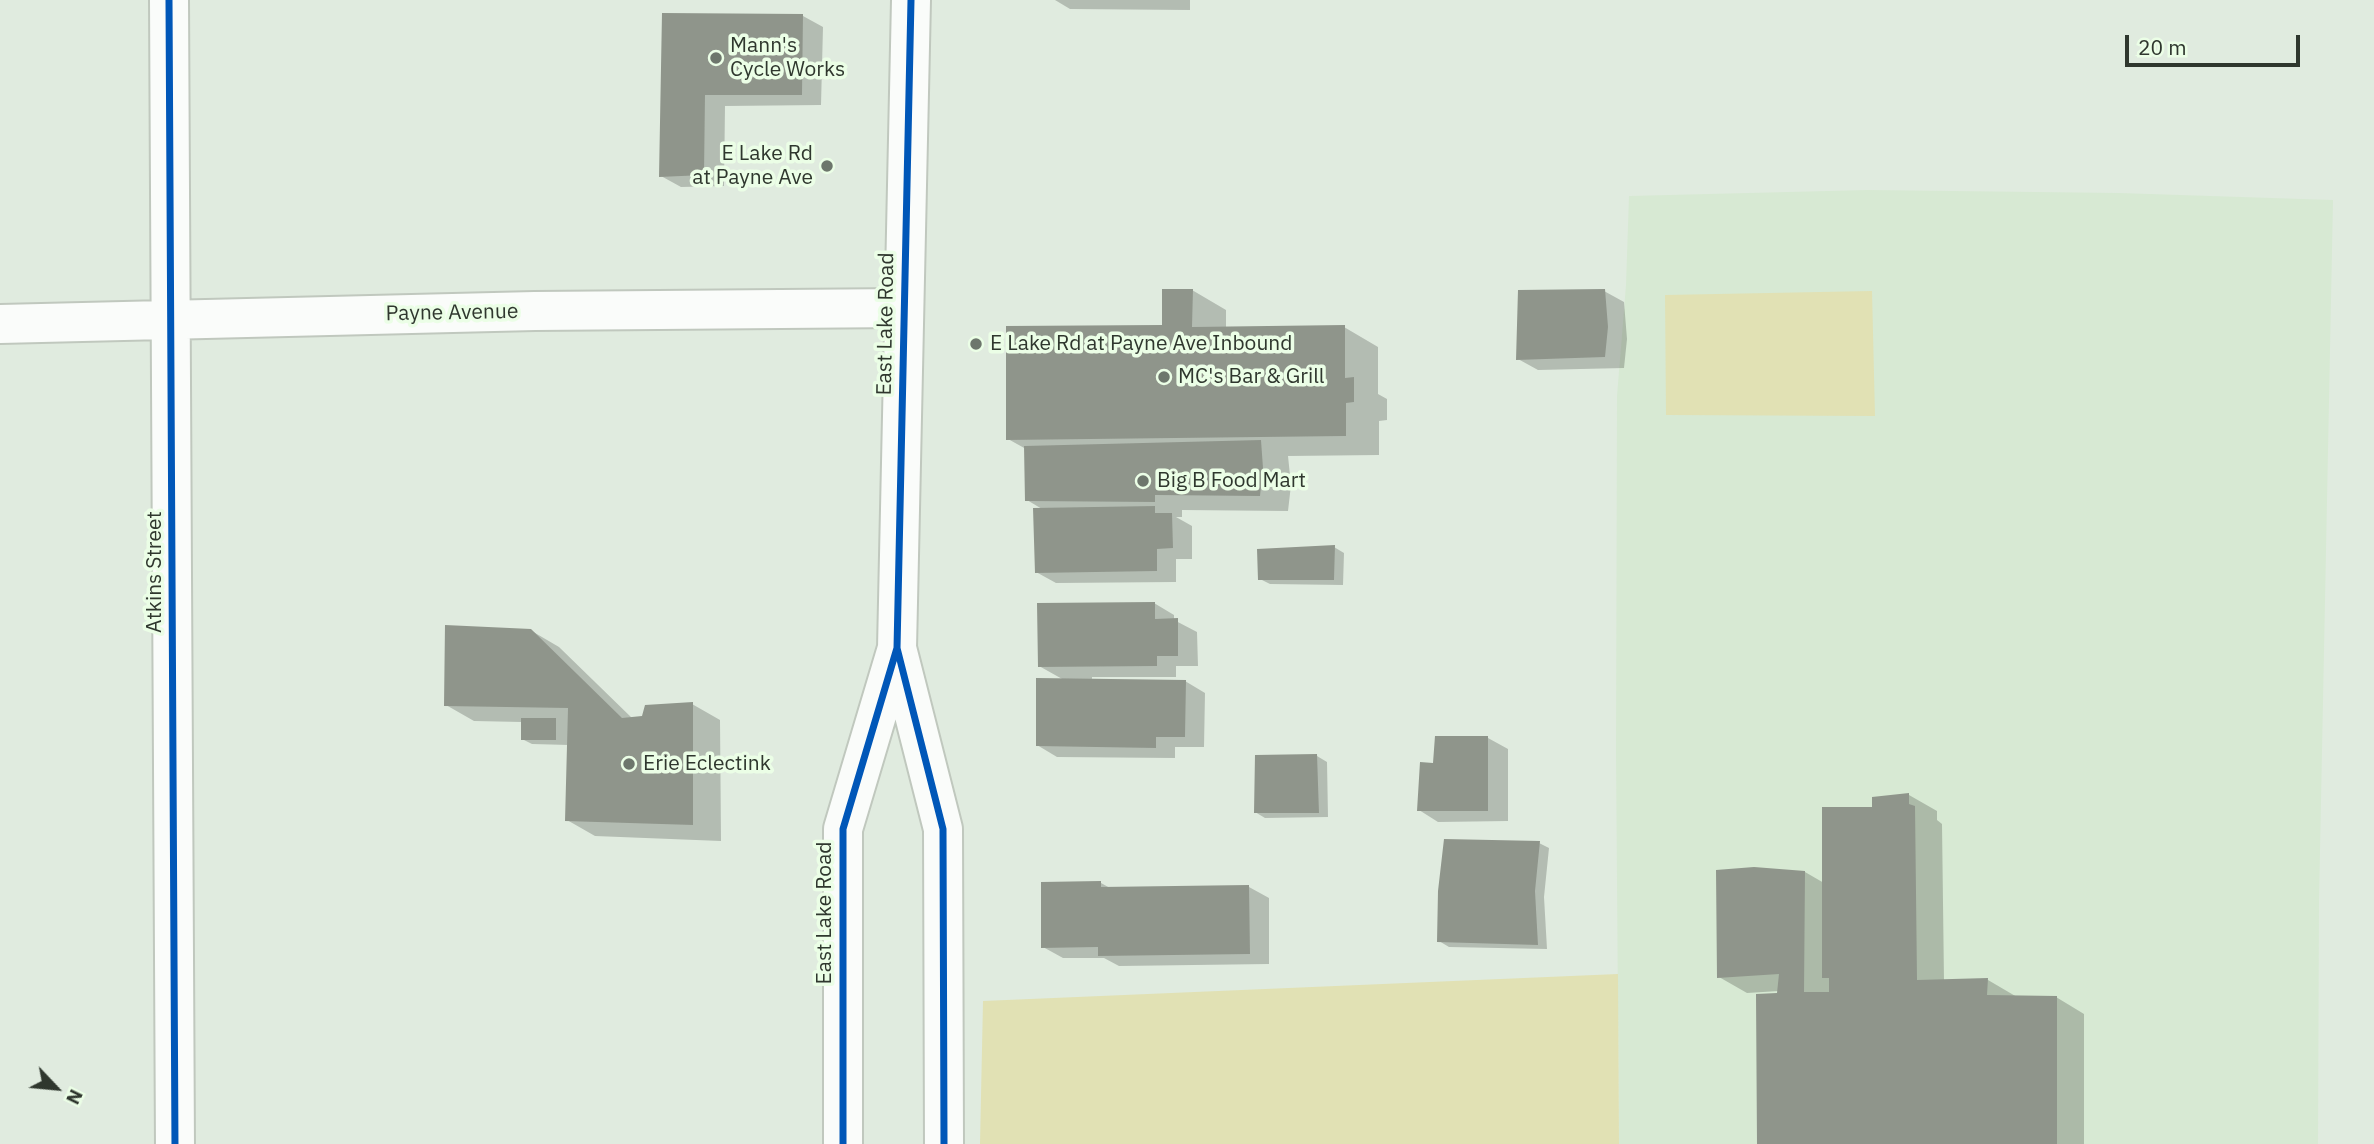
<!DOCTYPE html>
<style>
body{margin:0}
#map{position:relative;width:2374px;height:1144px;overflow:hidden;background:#e0ebdf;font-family:"IBM Plex Sans",sans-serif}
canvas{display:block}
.north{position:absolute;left:21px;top:1053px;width:70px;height:70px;-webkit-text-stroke:5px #ebfee6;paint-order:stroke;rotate:116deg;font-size:19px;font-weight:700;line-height:28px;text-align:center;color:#2f372e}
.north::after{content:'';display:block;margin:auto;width:24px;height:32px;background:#2f372e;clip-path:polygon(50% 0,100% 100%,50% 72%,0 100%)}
.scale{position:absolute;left:2125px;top:35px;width:175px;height:32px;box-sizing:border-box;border:4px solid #2f372e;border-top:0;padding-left:9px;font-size:21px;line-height:24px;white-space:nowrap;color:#2f372e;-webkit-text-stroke:5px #ebfee6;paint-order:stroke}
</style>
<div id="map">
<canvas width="2374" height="1144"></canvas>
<div class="north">N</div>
<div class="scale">20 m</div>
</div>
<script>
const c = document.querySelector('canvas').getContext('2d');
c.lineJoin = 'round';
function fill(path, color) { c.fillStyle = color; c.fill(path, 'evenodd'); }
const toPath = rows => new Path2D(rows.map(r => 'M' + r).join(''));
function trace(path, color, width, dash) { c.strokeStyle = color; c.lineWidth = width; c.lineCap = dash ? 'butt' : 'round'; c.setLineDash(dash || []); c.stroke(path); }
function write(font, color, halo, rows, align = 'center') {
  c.font = font + ' "IBM Plex Sans",sans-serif'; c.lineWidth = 7; c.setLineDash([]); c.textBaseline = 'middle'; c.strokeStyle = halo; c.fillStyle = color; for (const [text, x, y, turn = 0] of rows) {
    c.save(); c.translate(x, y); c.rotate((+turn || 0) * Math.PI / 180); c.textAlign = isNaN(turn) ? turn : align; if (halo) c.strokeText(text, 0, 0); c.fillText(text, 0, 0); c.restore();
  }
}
fill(toPath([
 [1868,190,2119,193,2333,200,2319,901,2318,1144,1619,1144,1616,752,1617,396,1626,285,1629,196]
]), '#d7e9d3');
fill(toPath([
 [1872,291,1875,416,1666,415,1665,295],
 [1618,974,1619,1144,980,1144,983,1001]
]), '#e1e1b4');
fill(toPath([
 [1055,0,1190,0,1190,10,1070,9],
 [664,15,803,16,823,27,821,105,725,106,724,186,681,187,661,176],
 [1192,290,1226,310,1226,328,1344,327,1378,347,1378,394,1387,399,1387,420,1379,421,1379,455,1288,456,1291,485,1288,511,1182,510,1182,517,1176,517,1192,526,1192,559,1176,559,1176,582,1056,583,1036,572,1042,509,1027,500,1026,449,1008,439,1164,327],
 [1604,291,1624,302,1627,339,1624,368,1538,370,1518,359],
 [1334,547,1344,553,1343,585,1270,584,1260,579],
 [1154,603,1174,615,1174,620,1197,632,1198,666,1176,666,1176,677,1092,677,1092,680,1185,681,1205,693,1204,747,1175,747,1175,758,1057,757,1037,745,1064,680,1039,666],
 [530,630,559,647,633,719,692,704,720,720,721,841,595,836,567,820,569,745,532,744,522,739,522,722,474,721,446,705],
 [1488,738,1508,749,1508,821,1438,822,1419,810,1434,765],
 [1317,756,1327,762,1328,817,1265,818,1255,812],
 [1909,795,1937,811,1937,820,1942,824,1944,981,1988,980,2017,997,2056,997,2084,1014,2084,1144,1758,1144,1779,991,1747,993,1719,977,1805,872,1824,883,1874,809],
 [1539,843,1549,848,1544,897,1547,949,1449,947,1439,941],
 [1101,883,1110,888,1249,887,1269,898,1269,964,1119,966,1104,958,1063,958,1043,947,1042,884]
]), '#0003');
fill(toPath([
 [662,13,803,14,802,95,705,95,704,175,659,177],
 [1162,289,1193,289,1192,327,1345,325,1345,378,1354,377,1354,402,1346,403,1346,436,1006,440,1006,326,1162,325],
 [1605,289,1608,327,1605,357,1516,360,1518,290],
 [1261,440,1263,468,1260,496,1155,495,1155,502,1025,501,1024,446],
 [1155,506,1155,513,1172,513,1173,548,1157,549,1157,571,1035,573,1033,508],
 [1335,545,1334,580,1258,580,1257,549],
 [1155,602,1155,619,1178,618,1178,656,1157,656,1157,666,1038,667,1037,603],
 [445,625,531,629,622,718,642,716,645,705,693,702,693,825,565,821,568,708,444,706],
 [1036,678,1186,680,1185,737,1156,737,1156,748,1036,746],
 [521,718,556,718,556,740,521,740],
 [1435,736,1488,736,1488,811,1417,811,1420,762,1433,763],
 [1317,754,1319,813,1254,813,1255,755],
 [1909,793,1909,804,1915,806,1917,980,1988,978,1987,995,2057,996,2057,1144,1757,1144,1756,994,1777,993,1779,974,1717,978,1716,870,1754,867,1805,871,1804,992,1829,992,1829,978,1822,978,1822,807,1872,807,1872,797],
 [1444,839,1540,841,1535,891,1538,945,1437,942,1438,891],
 [1101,881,1101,887,1249,885,1250,954,1098,956,1098,947,1041,948,1041,882]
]), '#8f958b');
const street = toPath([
 [169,0,175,1144],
 [0,324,535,311,904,308]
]);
const secondary = toPath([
 [911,0,897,648,943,829,944,1144],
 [843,1144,843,829,897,648]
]);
trace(street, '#c0c8be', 42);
trace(secondary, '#c0c8be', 42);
trace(street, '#fafcfa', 38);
trace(secondary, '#fafcfa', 38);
trace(toPath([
 [169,0,175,1144],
 [911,0,897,648,943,829,944,1144],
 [843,1144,843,829,897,648]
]), '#0057b8', 7);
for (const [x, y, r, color] of [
 [716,58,7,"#6d766c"],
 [827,166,7,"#6d766c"],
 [976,344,7,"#6d766c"],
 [1164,377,7,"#6d766c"],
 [1143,481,7,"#6d766c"],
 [629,764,7,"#6d766c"]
]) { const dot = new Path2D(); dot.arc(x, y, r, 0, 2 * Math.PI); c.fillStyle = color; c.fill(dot); trace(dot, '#ebfee6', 2.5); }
write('21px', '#2f372e', '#ebfee6', [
 ["Mann's",730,46],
 ["Cycle Works",730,70],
 ["E Lake Rd",813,154,"right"],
 ["at Payne Ave",813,178,"right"],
 ["E Lake Rd at Payne Ave Inbound",990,344],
 ["MC's Bar & Grill",1178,377],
 ["Big B Food Mart",1157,481],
 ["Erie Eclectink",643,764]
], 'left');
write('21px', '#2f372e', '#ebfee6', [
 ["Payne Avenue",452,313,-1],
 ["East Lake Road",886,324,-89],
 ["Atkins Street",155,572,-90],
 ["East Lake Road",825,913,-90]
]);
</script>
